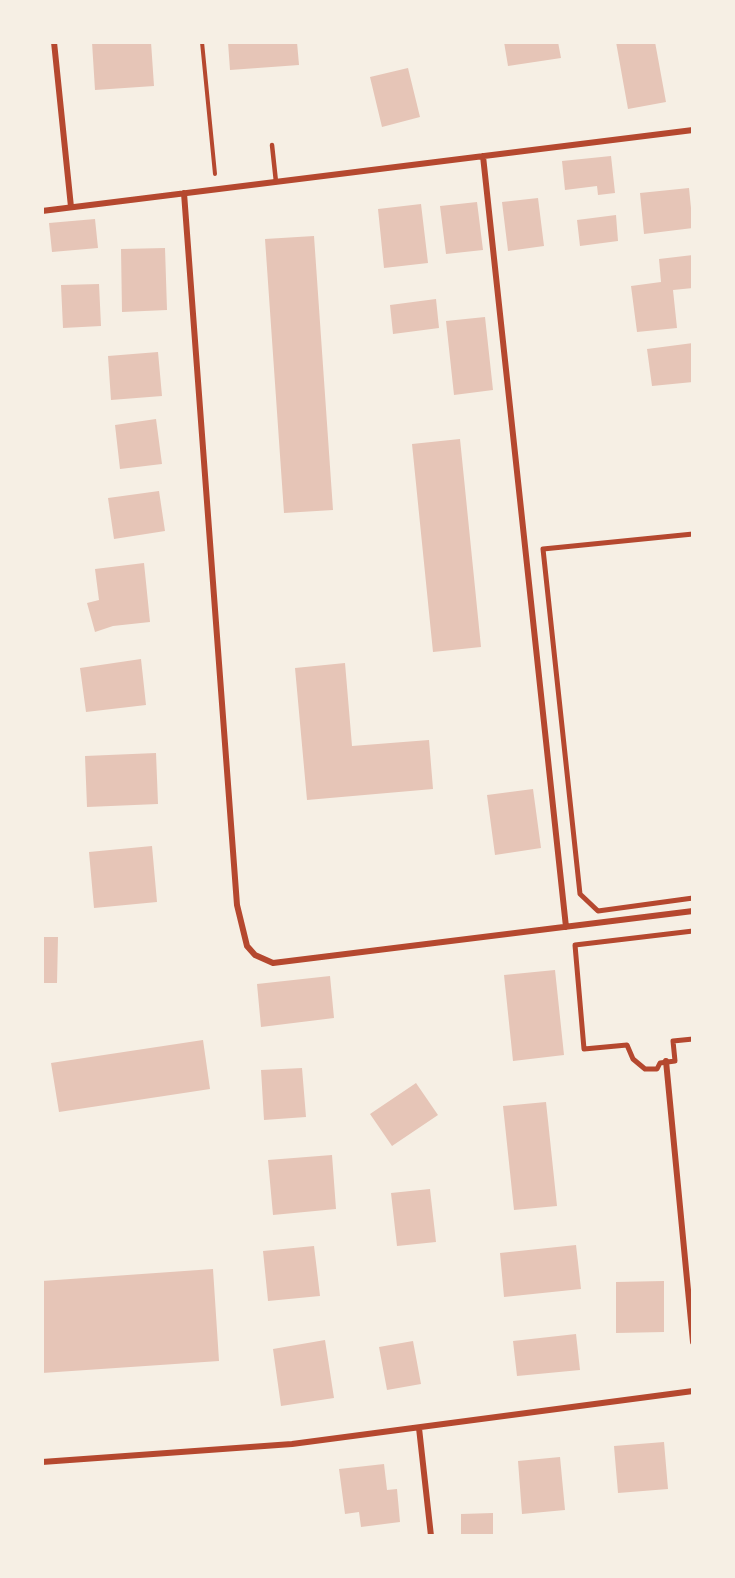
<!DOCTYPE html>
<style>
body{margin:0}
#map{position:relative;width:735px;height:1578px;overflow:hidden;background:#f6efe4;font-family:"Roboto Condensed",sans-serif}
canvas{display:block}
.frame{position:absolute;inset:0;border:44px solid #f6efe4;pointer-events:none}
</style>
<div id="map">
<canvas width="735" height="1578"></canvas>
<div class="frame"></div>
</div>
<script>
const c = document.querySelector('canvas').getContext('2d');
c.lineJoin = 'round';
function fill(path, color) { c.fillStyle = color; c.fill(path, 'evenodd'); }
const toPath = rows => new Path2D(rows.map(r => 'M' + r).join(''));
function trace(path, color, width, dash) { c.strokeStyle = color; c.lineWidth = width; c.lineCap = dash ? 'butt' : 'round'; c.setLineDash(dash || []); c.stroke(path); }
fill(toPath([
 [92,42,151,42,154,86,95,90],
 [228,42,297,42,299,65,230,70],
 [504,42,558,42,561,58,508,66],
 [616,42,655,42,666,102,628,109],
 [408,68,420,117,382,127,370,77],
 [611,156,615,193,598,195,597,186,565,190,562,161],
 [689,188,693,228,644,234,640,193],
 [538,198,544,246,508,251,502,202],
 [477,202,483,250,446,254,440,206],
 [421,204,428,263,384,268,378,209],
 [616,215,618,241,580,246,577,220],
 [95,219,98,248,52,252,49,223],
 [314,236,333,510,284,513,265,239],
 [165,248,167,310,122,312,121,249],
 [693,255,693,288,673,290,677,328,637,332,631,286,661,282,659,259],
 [99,284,101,326,63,328,61,285],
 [436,299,439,328,393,334,390,305],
 [485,317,493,390,454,395,446,321],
 [693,343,693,382,652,386,647,349],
 [158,352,162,396,111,400,108,356],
 [156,419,162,464,120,469,115,425],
 [460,439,481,647,433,652,412,444],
 [159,491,165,531,114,539,108,498],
 [144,563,150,622,113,626,95,632,87,603,99,600,95,569],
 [141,659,146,705,86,712,80,668],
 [345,663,352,746,429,740,433,789,307,800,295,668],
 [156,753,158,804,87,807,85,756],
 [533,789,541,848,495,855,487,795],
 [152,846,157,902,94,908,89,852],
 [42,937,58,937,57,983,42,983],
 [555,970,564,1055,513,1061,504,975],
 [330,976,334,1018,261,1027,257,984],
 [203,1040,210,1089,59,1112,51,1063],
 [302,1068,306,1117,264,1120,261,1070],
 [416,1083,438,1115,392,1146,370,1114],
 [546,1102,557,1206,514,1210,503,1106],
 [332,1155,336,1209,273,1215,268,1160],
 [430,1189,436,1242,397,1246,391,1193],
 [576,1245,581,1289,504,1297,500,1253],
 [314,1246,320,1296,268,1301,263,1251],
 [213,1269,219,1361,42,1373,42,1281],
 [664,1281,664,1332,616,1333,616,1282],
 [576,1334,580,1370,517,1376,513,1341],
 [325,1340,334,1398,281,1406,273,1349],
 [413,1341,421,1384,387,1390,379,1347],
 [664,1442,668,1489,618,1493,614,1446],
 [560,1457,565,1510,522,1514,518,1461],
 [384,1464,387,1490,397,1489,400,1522,361,1527,359,1512,345,1514,339,1469],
 [493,1513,493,1536,461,1536,461,1514]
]), '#e6c5b7');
trace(toPath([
 [202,42,215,174]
]), '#b5482f', 4);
trace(toPath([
 [272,145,276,182]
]), '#b5482f', 4.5);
trace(toPath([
 [693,534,543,549,580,894,598,911,693,898],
 [693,931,575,945,584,1049,627,1045,633,1059,645,1069,657,1069,660,1063,675,1061,673,1041,693,1039]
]), '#b5482f', 5);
trace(toPath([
 [54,42,71,207],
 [483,156,566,927],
 [184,193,237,905,247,946,255,955,273,963,693,911],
 [42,211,693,130],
 [666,1061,693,1342],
 [419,1428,431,1536],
 [42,1462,292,1444,693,1391]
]), '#b5482f', 6);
</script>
